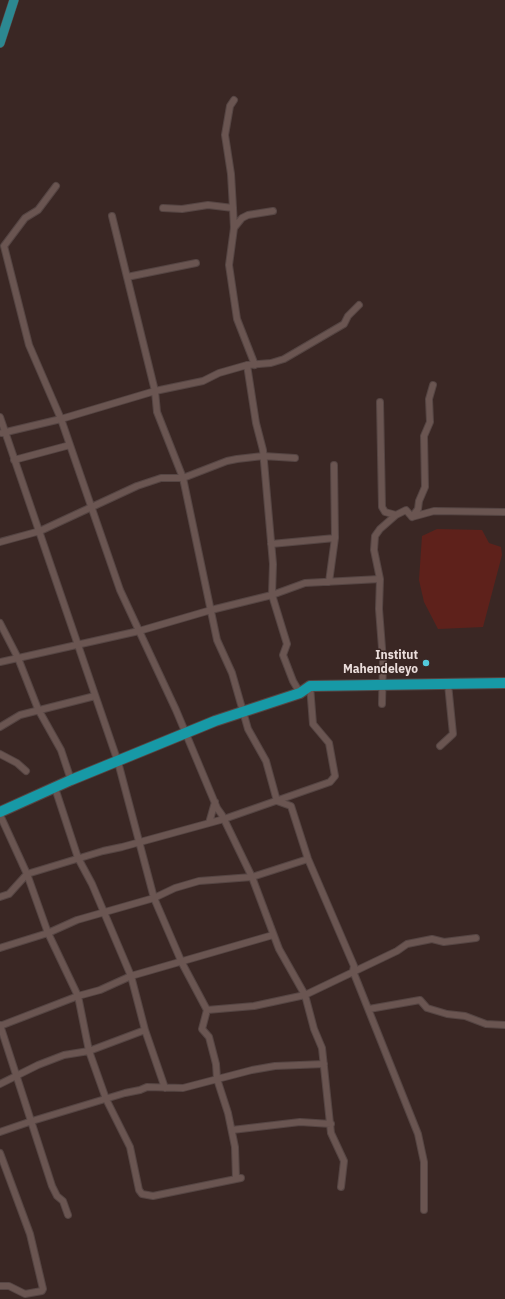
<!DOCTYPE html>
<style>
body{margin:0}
canvas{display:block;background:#3a2724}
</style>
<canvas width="505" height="1299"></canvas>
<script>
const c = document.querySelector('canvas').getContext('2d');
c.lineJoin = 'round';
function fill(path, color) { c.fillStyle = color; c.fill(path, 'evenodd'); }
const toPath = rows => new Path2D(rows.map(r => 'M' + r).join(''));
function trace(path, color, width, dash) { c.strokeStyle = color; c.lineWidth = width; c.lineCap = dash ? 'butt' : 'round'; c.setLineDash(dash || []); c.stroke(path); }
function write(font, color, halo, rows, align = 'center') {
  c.font = font + ' "IBM Plex Sans",sans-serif'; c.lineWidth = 3; c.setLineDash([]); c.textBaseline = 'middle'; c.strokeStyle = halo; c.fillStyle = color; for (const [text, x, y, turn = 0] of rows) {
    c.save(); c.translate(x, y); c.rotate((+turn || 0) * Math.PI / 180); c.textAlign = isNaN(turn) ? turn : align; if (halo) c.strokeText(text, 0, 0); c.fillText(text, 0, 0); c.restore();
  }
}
fill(toPath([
 [437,529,482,530,489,543,501,547,502,555,483,627,438,629,424,602,419,580,422,536]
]), '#5e211b');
const minor = toPath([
 [234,100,230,106,225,135,231,174,233,208,234,228,229,265,237,319,255,365],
 [56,186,38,210,25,218,4,246,29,345,61,419,120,590,176,710,217,808,222,815,252,877,279,949,305,995,314,1029,322,1048,331,1133,344,1161,341,1187],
 [163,208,182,209,208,205,233,208],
 [112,216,155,391,157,412,183,478,217,640,232,673,248,729,266,761,277,801,291,806,308,859,354,966,353,971,418,1134,424,1162,424,1210],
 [234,228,242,218,248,215,273,211],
 [127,277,196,263],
 [247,365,256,423,263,450,273,564,272,595,287,644,283,655,293,681,300,693],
 [380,402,382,507,385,512,396,515],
 [0,417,118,762,154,898,182,963,207,1010,202,1029,209,1037,216,1064,217,1079,228,1113,235,1147,236,1178,241,1178,153,1196,142,1194,139,1190,130,1147,106,1099,89,1051,78,996,48,933,27,874,0,815],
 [2,433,61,419,155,391,203,381,219,373,247,365,271,363,284,359,344,324,348,316,359,305],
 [14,460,70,445],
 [412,517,418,509,419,501,425,487,424,436,430,422,429,399,433,385],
 [0,542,40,531,137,486,161,478,183,478,227,461,237,459,263,456,295,458],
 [271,544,335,538],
 [329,582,335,538,334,465],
 [0,623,18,658,38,709,61,750,71,780],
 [0,662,139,631,211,610,272,595,305,583,380,579],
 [382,704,383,661,379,609,380,579,374,550,375,536,380,529,396,515,406,510,412,517,434,511,505,512],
 [0,727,20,715,95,696],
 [440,746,453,734,448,684],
 [0,754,17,763,26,771],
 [55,788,78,858,92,884,131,976,145,1030,165,1088],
 [209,823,215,802],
 [0,897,9,894,27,874,103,851,122,847,224,819,330,782,335,776,329,743,313,724,310,686],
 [0,948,48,933,77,920,154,898,175,888,199,881,252,877,308,859],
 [369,1009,420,1000,427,1008,447,1014,465,1016,486,1024,505,1025],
 [207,1010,254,1006,305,995,397,951,407,944,432,939,444,942,476,938],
 [0,1025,52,1186,57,1196,63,1201,68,1215],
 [0,1026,78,996,100,990,131,976,273,935],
 [0,1084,38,1065,64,1055,89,1051,145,1030],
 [232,1130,300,1122,331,1124],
 [0,1132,32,1121,125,1093,140,1090,147,1087,183,1088,252,1070,275,1066,324,1064],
 [0,1153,30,1234,43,1289,42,1291,25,1294,9,1286,0,1286]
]);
const primary = toPath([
 [0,43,14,0]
]);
const trunk = toPath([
 [0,812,71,780,215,721,300,693,310,686,505,683]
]);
trace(minor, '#554543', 8);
trace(primary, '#554543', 10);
trace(trunk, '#554543', 12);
trace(minor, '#6a5551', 6);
trace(primary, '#2c8891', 9);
trace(trunk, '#1799a6', 10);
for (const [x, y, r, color] of [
 [426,663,4,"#53cadc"]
]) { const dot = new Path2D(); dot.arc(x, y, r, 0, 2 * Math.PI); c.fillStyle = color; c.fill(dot); trace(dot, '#3a2724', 1.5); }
write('bold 12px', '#eadddb', '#3a2724', [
 ["Institut",418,656],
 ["Mahendeleyo",418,670]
], 'right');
</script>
